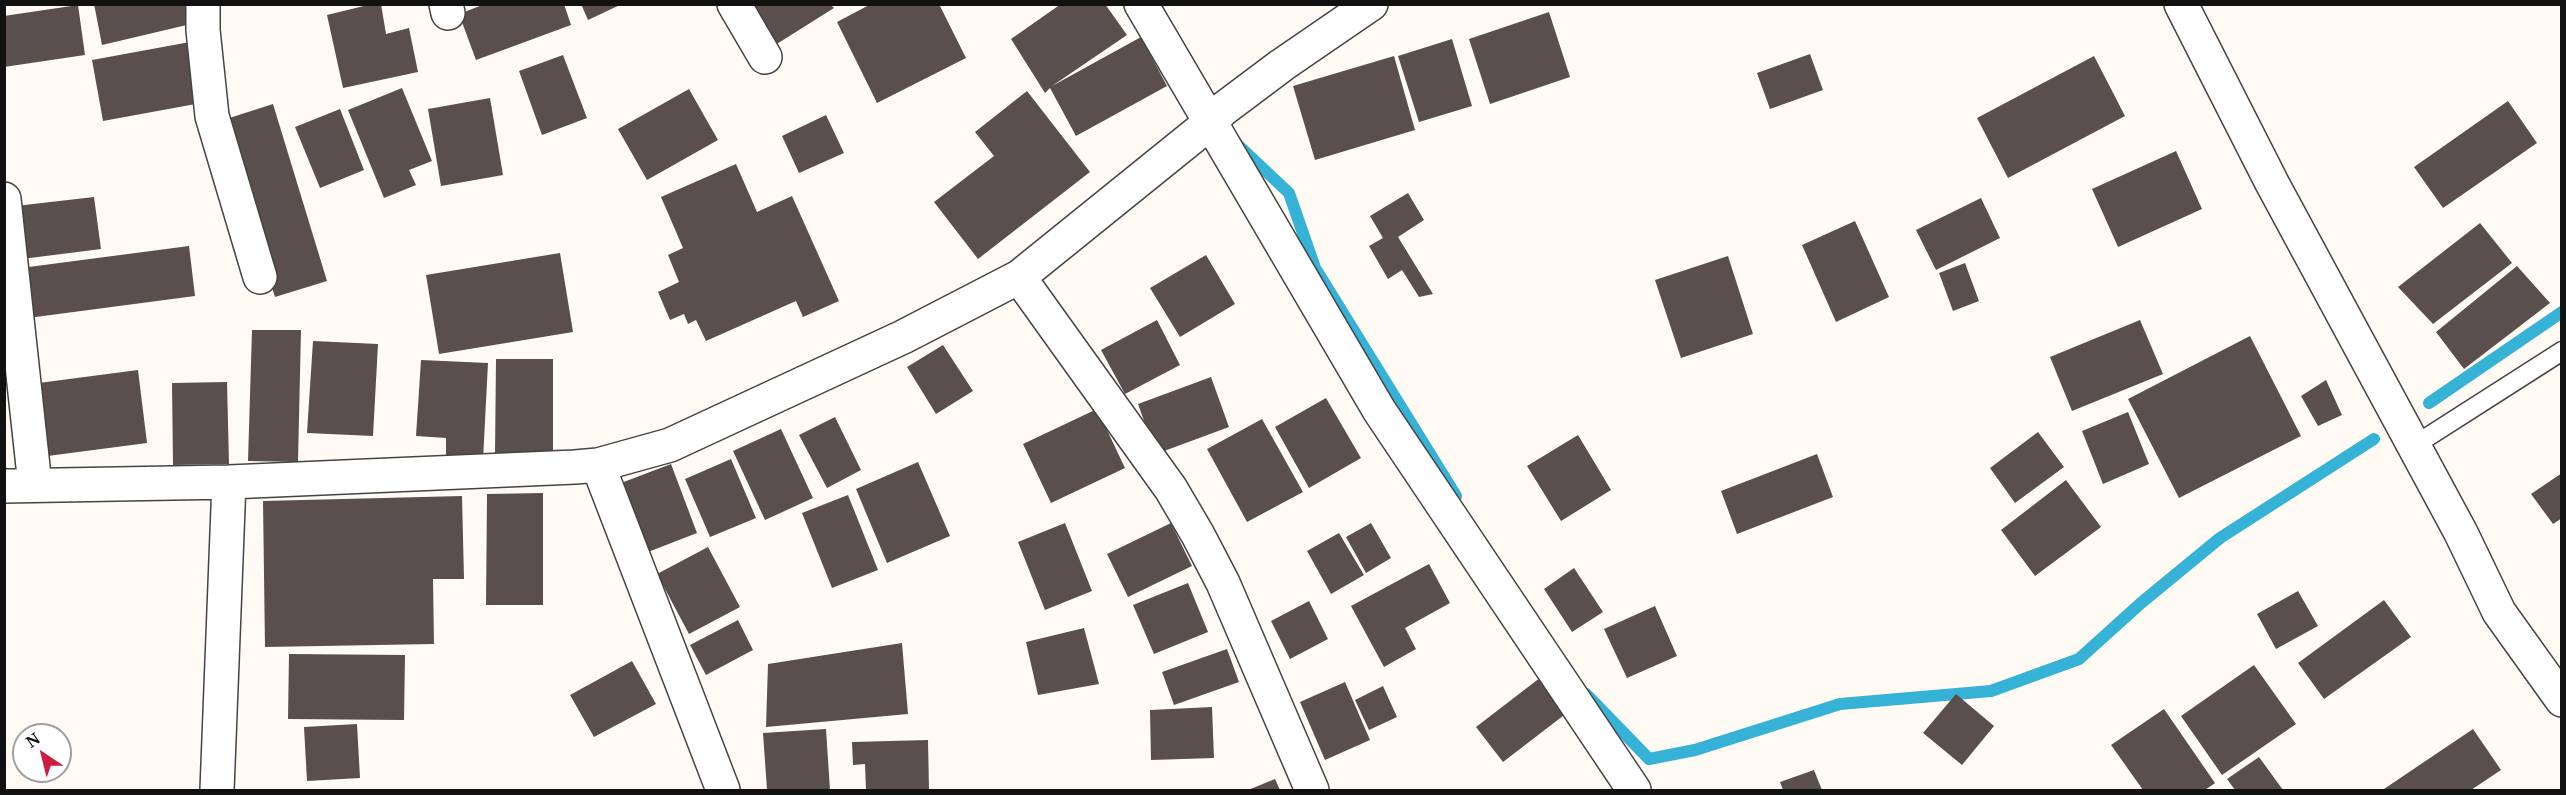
<!DOCTYPE html>
<style>
body{margin:0}
#map{position:relative;width:2566px;height:795px;overflow:hidden;background:#fffbf4;font-family:"Noto Serif",serif}
canvas{display:block}
.frame{position:absolute;inset:0;border:6px solid #111;pointer-events:none}
.north{position:absolute;left:12px;top:723px;width:60px;height:60px;box-sizing:border-box;background:#fff;border:2px solid #a0a0a0;border-radius:50%;rotate:325deg;font-size:16px;font-weight:700;line-height:24px;text-align:center;color:#111}
.north::after{content:'';display:block;margin:auto;width:21px;height:27px;background:#cd1d42;clip-path:polygon(50% 0,100% 100%,50% 72%,0 100%)}
</style>
<div id="map">
<canvas width="2566" height="795"></canvas>
<div class="frame"></div>
<div class="north">N</div>
</div>
<script>
const c = document.querySelector('canvas').getContext('2d');
c.lineJoin = 'round';
const toPath = rows => new Path2D(rows.map(r => 'M' + r).join(''));
function trace(path, color, width, dash) { c.strokeStyle = color; c.lineWidth = width; c.lineCap = dash ? 'butt' : 'round'; c.setLineDash(dash || []); c.stroke(path); }
function fill(path, color) { c.fillStyle = color; c.fill(path, 'evenodd'); }
trace(toPath([
 [1238,145,1289,193,1315,268,1456,496],
 [2429,403,2562,312],
 [1586,694,1649,759,1695,750,1840,704,1991,691,2079,659,2141,603,2220,538,2374,439]
]), '#36b2d7', 12);
fill(toPath([
 [94,4,188,4,191,24,102,45],
 [372,4,381,4,386,34,409,28,418,72,343,88,327,15],
 [485,4,564,4,571,25,476,60,459,14],
 [581,4,622,4,588,20],
 [871,4,939,4,966,58,877,103,837,22],
 [1061,4,1105,4,1127,35,1052,86,1141,37,1167,86,1076,136,1050,88,1045,93,1011,39],
 [78,5,85,55,4,67,4,16],
 [745,5,831,5,834,8,772,47],
 [1549,12,1570,77,1490,104,1469,39],
 [1452,39,1472,106,1419,122,1398,56],
 [190,42,201,103,103,121,92,60],
 [1810,54,1823,90,1770,109,1757,73],
 [563,55,587,118,542,135,519,71],
 [1394,56,1415,130,1315,160,1293,86],
 [2094,56,2125,116,2008,178,1977,118],
 [402,88,432,161,409,170,416,185,384,198,348,110],
 [689,89,718,140,647,180,618,129],
 [1027,91,1090,172,978,259,934,202,994,156,975,132],
 [490,98,503,175,441,186,428,109],
 [2508,101,2537,143,2443,208,2414,167],
 [273,104,327,281,275,297,220,121],
 [340,109,364,170,320,188,295,127],
 [826,115,844,153,799,173,782,136],
 [2176,151,2202,209,2118,247,2092,189],
 [736,164,757,212,792,196,839,301,803,317,796,301,706,341,696,320,688,324,684,314,670,320,658,292,679,282,668,255,683,248,661,197],
 [1408,193,1424,220,1398,237,1433,294,1419,297,1402,270,1388,279,1369,246,1383,238,1370,216],
 [94,197,101,249,22,259,16,206],
 [1981,198,2000,238,1936,270,1916,230],
 [1855,221,1889,297,1836,322,1802,245],
 [2480,223,2512,263,2433,324,2398,287],
 [189,246,195,296,28,318,21,268],
 [560,253,573,332,439,354,426,275],
 [1206,255,1235,304,1180,337,1150,288],
 [1728,256,1753,334,1681,358,1655,280],
 [1965,263,1979,301,1953,311,1939,273],
 [2517,266,2550,303,2464,369,2436,332],
 [1157,320,1180,365,1125,394,1101,350],
 [2140,320,2163,374,2072,411,2050,357],
 [252,330,301,330,298,462,248,461],
 [2250,336,2301,436,2179,498,2128,399],
 [313,341,378,344,373,436,307,433],
 [943,345,973,391,936,414,907,367],
 [496,359,553,359,553,454,495,454],
 [421,360,488,363,483,460,446,458,446,438,416,436],
 [138,370,147,443,40,457,31,384],
 [1211,377,1229,427,1156,454,1138,404],
 [2326,380,2342,415,2318,426,2301,396],
 [227,382,229,464,173,465,172,383],
 [1326,398,1361,458,1309,488,1275,427],
 [1097,409,1125,468,1051,503,1023,444],
 [2128,412,2149,464,2103,484,2082,431],
 [835,417,861,470,827,488,799,435],
 [1262,419,1303,492,1247,522,1207,449],
 [781,429,813,498,765,520,733,451],
 [2038,432,2064,467,2015,503,1990,468],
 [1578,435,1611,490,1561,521,1527,466],
 [1817,454,1833,497,1737,534,1721,491],
 [731,459,756,518,710,537,685,479],
 [918,462,950,536,887,563,856,489],
 [671,464,697,533,648,552,621,483],
 [2562,473,2562,518,2553,524,2531,494],
 [2066,480,2101,527,2035,576,2001,530],
 [543,493,543,605,486,605,487,494],
 [848,495,878,570,832,588,802,513],
 [462,496,464,579,433,579,434,644,265,647,263,501],
 [1065,523,1092,591,1045,610,1018,542],
 [1171,523,1192,566,1128,597,1107,554],
 [1371,523,1391,558,1366,573,1346,537],
 [1339,533,1364,575,1331,594,1307,551],
 [708,547,740,607,689,634,657,574],
 [1429,564,1450,603,1405,628,1416,649,1384,667,1351,606],
 [1574,568,1603,612,1572,632,1544,589],
 [1188,583,1208,632,1154,654,1133,605],
 [2298,591,2318,626,2276,649,2257,614],
 [2384,600,2411,637,2324,699,2298,663],
 [1309,601,1328,639,1290,659,1271,621],
 [1655,606,1677,656,1627,678,1604,629],
 [738,620,753,650,706,675,690,645],
 [1084,628,1099,684,1038,695,1026,642],
 [902,643,908,714,766,727,768,664],
 [1227,649,1239,682,1174,705,1162,672],
 [289,654,405,655,404,720,288,719],
 [632,661,656,704,594,737,570,695],
 [2254,665,2296,724,2222,775,2181,716],
 [1545,674,1572,709,1503,762,1476,727],
 [1345,682,1370,740,1325,760,1300,702],
 [1383,686,1397,717,1369,730,1355,700],
 [1956,694,1994,726,1962,765,1923,733],
 [1212,707,1214,758,1151,760,1150,710],
 [2164,709,2215,783,2205,790,2143,790,2111,745],
 [357,724,360,778,307,781,304,727],
 [826,729,830,790,767,790,763,733],
 [2473,729,2501,770,2471,790,2385,790,2384,789],
 [928,740,929,790,866,790,865,764,853,765,852,742],
 [2259,757,2283,790,2235,790,2227,779],
 [1814,770,1822,790,1783,790,1780,782],
 [1275,779,1280,790,1248,790]
]), '#5a4f4c');
const service = toPath([
 [2415,445,2562,351]
]);
const minor = toPath([
 [203,4,203,30,212,116,260,277],
 [446,4,448,13],
 [734,4,765,57],
 [1141,4,1379,410,1634,790],
 [2181,4,2272,183,2461,533,2499,612,2562,700],
 [4,199,35,485],
 [1019,277,1171,489,1198,535,1223,583,1312,790],
 [598,465,723,790],
 [4,486,229,482,575,467,598,465,670,445,903,337,1019,277,1211,122,1222,110,1282,65,1371,4],
 [217,790,229,482]
]);
trace(service, '#444', 21);
trace(minor, '#444', 36);
trace(service, '#fff', 18);
trace(minor, '#fff', 33);
</script>
